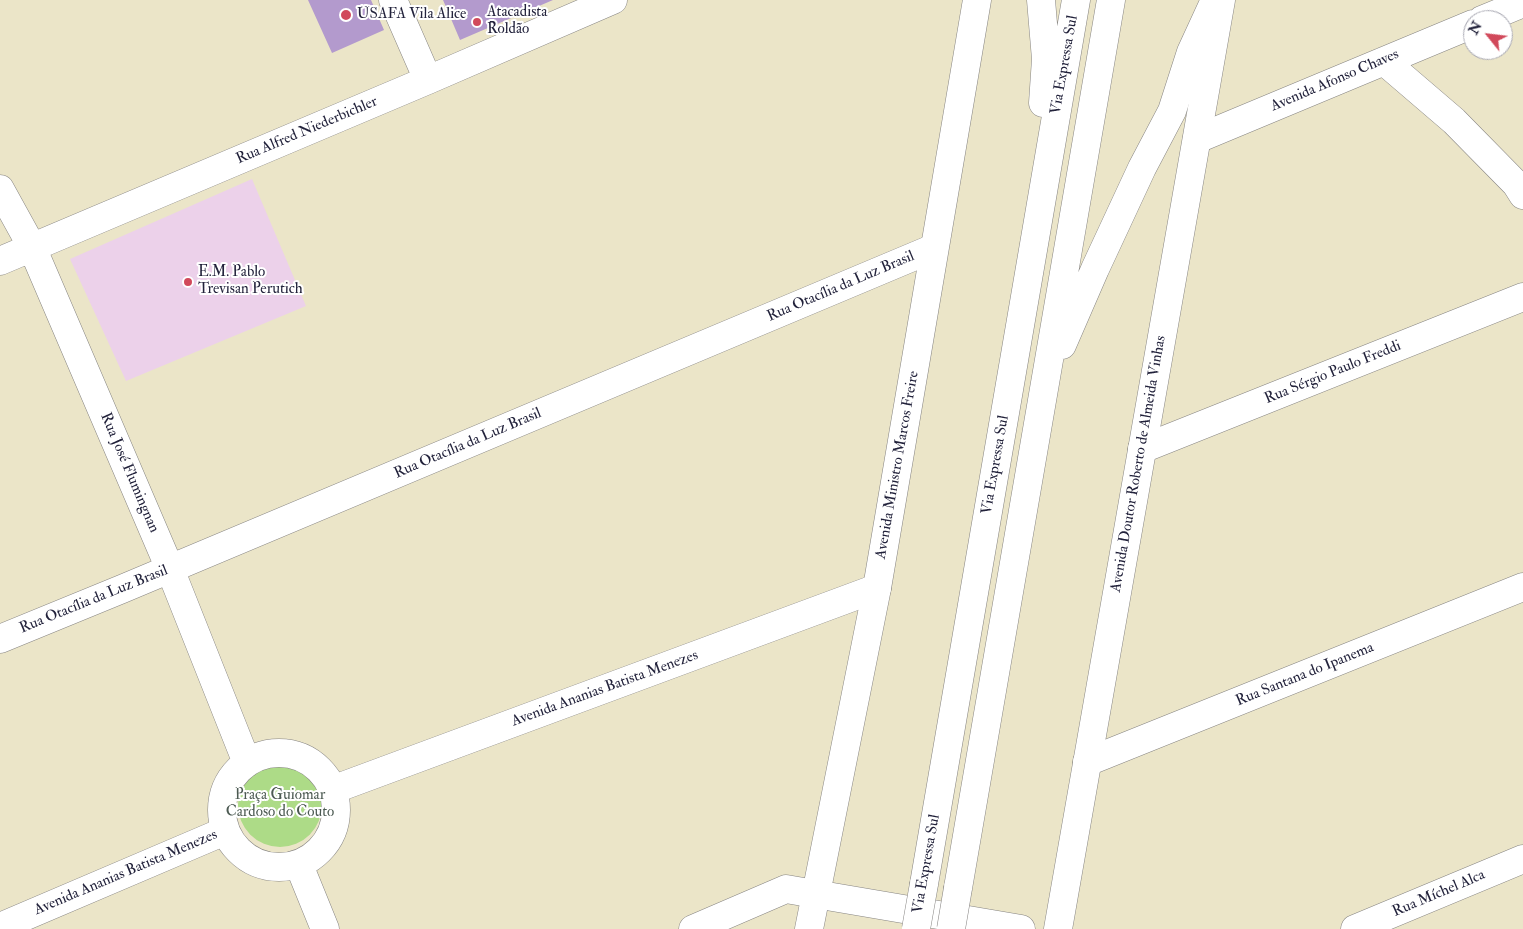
<!DOCTYPE html>
<meta charset="utf-8">
<style>
body{margin:0}
#map{position:relative;width:1523px;height:929px;overflow:hidden;background:#ebe5c8;font-family:"IM FELL Double Pica",serif}
canvas{display:block}
.north{position:absolute;left:1463px;top:10px;width:50px;height:50px;box-sizing:border-box;background:#fff;border:1px solid #a7a7b1;border-radius:50%;rotate:299deg;font-size:14px;font-weight:700;line-height:20px;text-align:center;color:#22223b}
.north::after{content:'';display:block;margin:auto;width:18px;height:22px;background:#d1495b;clip-path:polygon(50% 0,100% 100%,50% 72%,0 100%)}
</style>
<div id="map">
<canvas width="1523" height="929"></canvas>
<div class="north">N</div>
</div>
<script>
const c = document.querySelector('canvas').getContext('2d');
c.lineJoin = 'round';
function fill(path, color) { c.fillStyle = color; c.fill(path, 'evenodd'); }
const toPath = rows => new Path2D(rows.map(r => 'M' + r).join(''));
function trace(path, color, width, dash) { c.strokeStyle = color; c.lineWidth = width; c.lineCap = dash ? 'butt' : 'round'; c.setLineDash(dash || []); c.stroke(path); }
function write(font, color, halo, rows, align = 'center') {
  c.font = font + ' "IM FELL Double Pica",serif'; c.lineWidth = 4; c.setLineDash([]); c.textBaseline = 'middle'; c.strokeStyle = halo; c.fillStyle = color; for (const [text, x, y, turn = 0] of rows) {
    c.save(); c.translate(x, y); c.rotate((+turn || 0) * Math.PI / 180); c.textAlign = isNaN(turn) ? turn : align; if (halo) c.strokeText(text, 0, 0); c.fillText(text, 0, 0); c.restore();
  }
}
fill(toPath([
 [252,179,306,306,126,381,70,259]
]), '#ecd1ea');
fill(toPath([
 '238 805a42 42 0 1 1 84 0a42 42 0 1 1-84 0Z'
]), '#addb87');
fill(toPath([
 [308,0,371,0,384,30,332,53],
 [443,0,553,0,460,40]
]), '#b39acd');
const minor = toPath([
 [393,0,428,80],
 [1482,20,1523,3],
 [1384,61,1454,121,1516,184,1523,195],
 [1197,139,1473,24],
 [0,189,32,247,170,569,247,763],
 [0,261,428,80,613,0],
 [1142,449,1523,297],
 [0,639,122,589,934,248],
 '222 810a57 57 0 1 1 114 0a57 57 0 1 1-114 0Z',
 [1087,762,1523,587],
 [332,790,877,588],
 [299,865,325,929],
 [0,927,225,831],
 [693,929,786,889,815,894],
 [1355,929,1523,859]
]);
const secondary = toPath([
 [815,894,1021,929],
 [809,929,877,588,977,0],
 [1058,929,1221,0]
]);
const motorway = toPath([
 [1041,0,1046,59,1043,103],
 [1062,345,1095,269,1142,168,1172,111,1191,52,1215,0],
 [924,884,1076,0],
 [958,888,1111,0]
]);
trace(minor, '#868482', 29);
trace(secondary, '#868482', 29);
trace(motorway, '#868482', 29);
trace(minor, '#fff', 28);
trace(secondary, '#fff', 28);
trace(motorway, '#fff', 28);
const motorwayBridge = toPath([
 [916,929,924,884],
 [951,929,958,888]
]);
trace(motorwayBridge, '#868482', 29, []);
trace(motorwayBridge, '#fff', 28);
for (const [x, y, r, color] of [
 [346,15,6,"#d1495b"],
 [477,22,5,"#d1495b"],
 [188,282,5,"#d1495b"]
]) { const dot = new Path2D(); dot.arc(x, y, r, 0, 2 * Math.PI); c.fillStyle = color; c.fill(dot); trace(dot, '#fff', 2); }
write('15px', '#22223b', '#fff', [
 ["Atacadista",487,13],
 ["Roldão",487,30],
 ["USAFA Vila Alice",357,15],
 ["E.M. Pablo",198,273],
 ["Trevisan Perutich",198,290]
], 'left');
write('15px', '#22223b', '#fff', [
 ["Via Expressa Sul",1065,65,-80],
 ["Avenida Afonso Chaves",1335,81,-23],
 ["Rua Alfred Niederbichler",307,131,-23],
 ["Rua Otacília da Luz Brasil",841,287,-23],
 ["Rua Sérgio Paulo Freddi",1333,373,-22],
 ["Rua Otacília da Luz Brasil",468,444,-23],
 ["Avenida Doutor Roberto de Almeida Vinhas",1139,464,-80],
 ["Avenida Ministro Marcos Freire",898,465,-80],
 ["Via Expressa Sul",996,465,-80],
 ["Rua José Flumingnan",129,473,67],
 ["Rua Otacília da Luz Brasil",94,600,-22],
 ["Rua Santana do Ipanema",1305,675,-22],
 ["Avenida Ananias Batista Menezes",605,689,-20],
 ["Via Expressa Sul",927,864,-80],
 ["Avenida Ananias Batista Menezes",126,873,-23],
 ["Rua Míchel Alca",1439,894,-23]
]);
write('15px', '#4c5a52', '#fff', [
 ["Praça Guiomar",280,796],
 ["Cardoso do Couto",280,813]
]);
</script>
